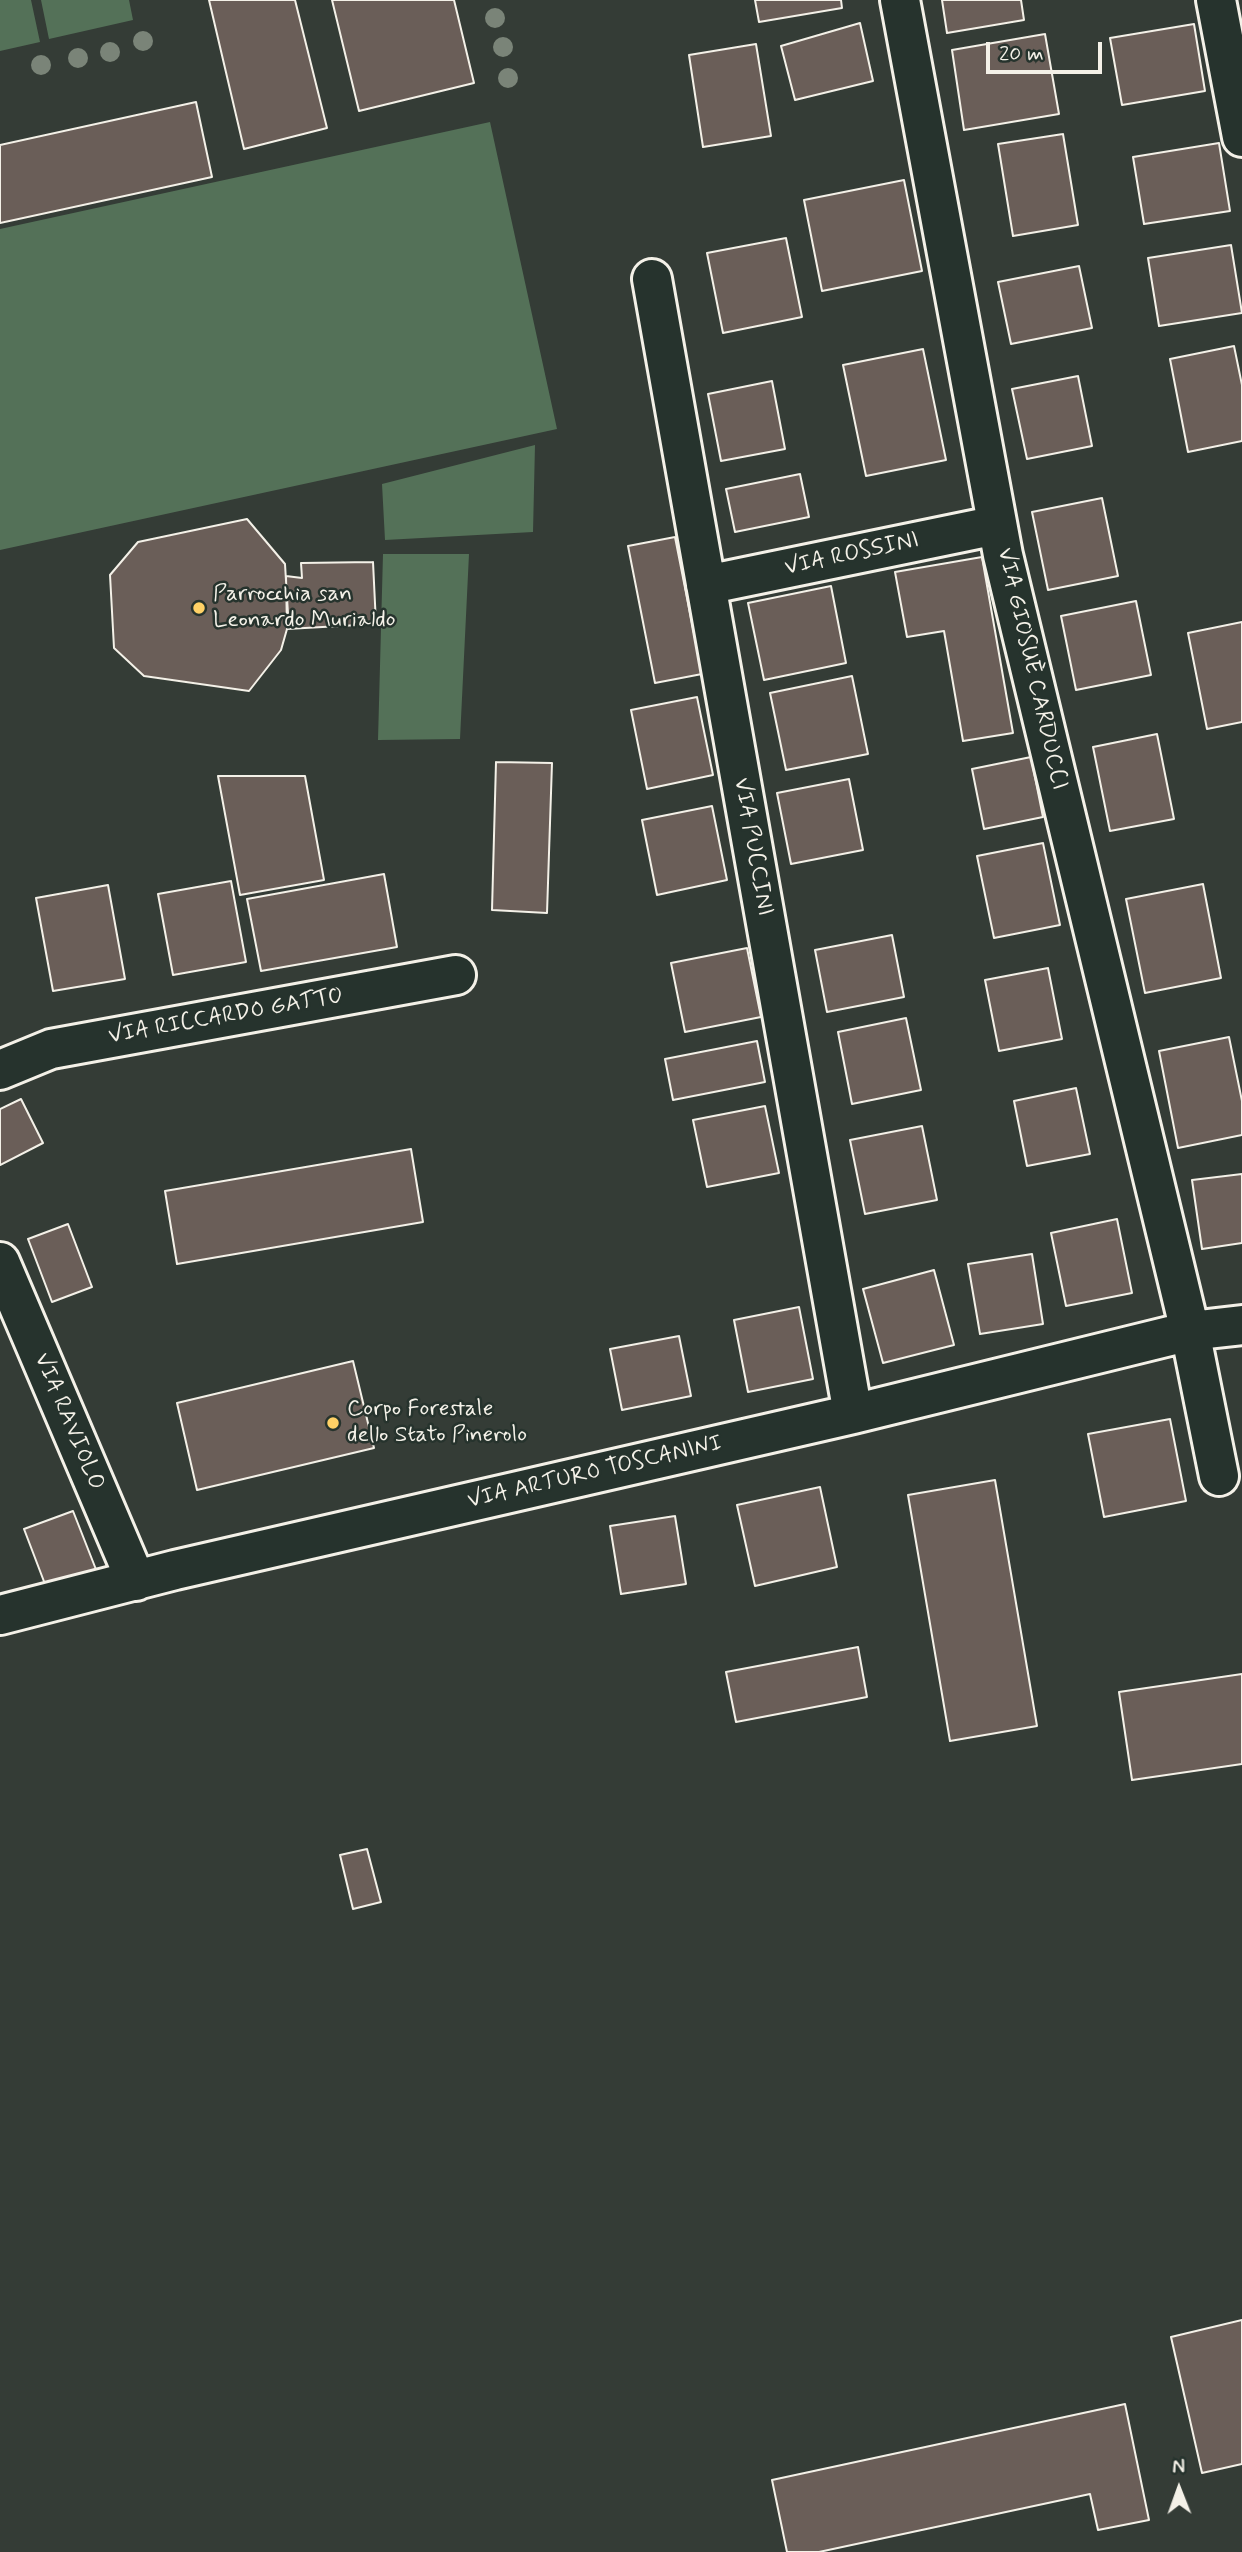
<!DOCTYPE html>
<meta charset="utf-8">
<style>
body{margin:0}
#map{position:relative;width:1242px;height:2552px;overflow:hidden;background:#343c36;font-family:Mynerve,sans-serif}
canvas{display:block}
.north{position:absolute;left:1144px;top:2454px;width:70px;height:70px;-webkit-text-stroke:5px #26332d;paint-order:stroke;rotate:359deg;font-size:19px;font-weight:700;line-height:28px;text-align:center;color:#f4f1e8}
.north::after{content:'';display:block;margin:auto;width:24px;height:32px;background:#f4f1e8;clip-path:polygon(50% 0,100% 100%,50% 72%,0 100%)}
.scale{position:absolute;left:986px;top:42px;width:116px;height:32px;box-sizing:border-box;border:4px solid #f4f1e8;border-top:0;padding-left:9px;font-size:21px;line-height:24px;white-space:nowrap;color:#f4f1e8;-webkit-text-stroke:5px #26332d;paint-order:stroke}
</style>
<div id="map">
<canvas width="1242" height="2552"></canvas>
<div class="north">N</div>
<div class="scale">20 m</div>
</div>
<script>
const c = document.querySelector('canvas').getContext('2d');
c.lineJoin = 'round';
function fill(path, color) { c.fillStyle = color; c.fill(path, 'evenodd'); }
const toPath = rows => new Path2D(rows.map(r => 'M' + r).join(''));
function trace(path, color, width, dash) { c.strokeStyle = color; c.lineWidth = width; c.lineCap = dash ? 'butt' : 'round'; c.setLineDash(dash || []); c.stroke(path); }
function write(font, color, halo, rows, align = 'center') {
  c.font = font + ' Mynerve,sans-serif'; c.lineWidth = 5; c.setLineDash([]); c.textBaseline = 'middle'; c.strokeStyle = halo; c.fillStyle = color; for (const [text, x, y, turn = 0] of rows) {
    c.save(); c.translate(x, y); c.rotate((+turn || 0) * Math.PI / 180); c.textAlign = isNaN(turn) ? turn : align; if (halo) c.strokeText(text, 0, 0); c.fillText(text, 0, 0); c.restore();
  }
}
fill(toPath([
 [0,0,31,0,40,42,0,51],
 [41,0,129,0,133,20,49,39],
 [490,122,557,429,0,550,0,229],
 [535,445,533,532,385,540,382,484],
 [383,554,469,554,460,739,378,740]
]), '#547158');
const building = toPath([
 [209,0,295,0,327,128,244,149,209,0],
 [332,0,454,0,474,83,359,111,332,0],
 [755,0,841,0,842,8,759,22,755,0],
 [942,0,1021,0,1024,20,947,33,942,0],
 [860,23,873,81,795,100,781,46,860,23],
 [1194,24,1205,91,1122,105,1110,38,1194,24],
 [1045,34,1059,114,964,130,952,50,1045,34],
 [756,44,771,136,703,147,689,55,756,44],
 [196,102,212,177,0,223,0,145,196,102],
 [1063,134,1078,225,1013,236,998,144,1063,134],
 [1219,143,1230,211,1144,224,1133,157,1219,143],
 [904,180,922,271,822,291,804,200,904,180],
 [786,238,802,317,723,333,707,253,786,238],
 [1231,245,1242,313,1159,326,1148,258,1231,245],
 [1079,266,1092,328,1011,344,998,282,1079,266],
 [1234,346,1242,385,1242,441,1188,452,1170,359,1234,346],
 [923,349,946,460,866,476,843,365,923,349],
 [1078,376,1092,446,1027,459,1012,389,1078,376],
 [772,381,785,449,721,461,708,394,772,381],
 [800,474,809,517,735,532,726,489,800,474],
 [1102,498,1118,576,1048,590,1032,512,1102,498],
 [247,519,285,564,288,614,287,629,281,650,249,691,144,676,114,648,110,575,138,542,247,519],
 [675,537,702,674,655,683,628,546,675,537],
 [982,557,1013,733,963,741,944,631,907,637,895,572,982,557],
 [373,562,376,624,287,629,286,576,302,578,301,563,373,562],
 [831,586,846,663,764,680,748,603,831,586],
 [1136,601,1151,675,1076,690,1061,616,1136,601],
 [1242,622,1242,722,1207,729,1188,633,1242,622],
 [852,676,868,754,786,770,770,693,852,676],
 [697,697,713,775,647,789,631,710,697,697],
 [1157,734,1174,819,1110,831,1093,747,1157,734],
 [1031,757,1043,817,984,829,972,769,1031,757],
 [496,762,552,763,547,913,492,910,496,762],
 [218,776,305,776,324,880,240,895,218,776],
 [849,779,863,850,791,864,777,793,849,779],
 [712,806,727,880,657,895,642,820,712,806],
 [1043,843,1060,925,994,938,977,856,1043,843],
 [384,874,397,947,261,971,247,899,384,874],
 [231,881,246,962,173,975,158,894,231,881],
 [1203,884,1221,978,1145,993,1126,899,1203,884],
 [108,885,125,979,53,991,36,898,108,885],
 [892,935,904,997,827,1012,815,950,892,935],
 [747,948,761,1017,685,1032,671,963,747,948],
 [1048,968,1062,1039,999,1051,985,980,1048,968],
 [906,1018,921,1090,852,1104,838,1032,906,1018],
 [1229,1037,1242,1101,1242,1135,1178,1148,1159,1051,1229,1037],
 [757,1041,765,1082,673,1100,665,1059,757,1041],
 [1076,1088,1090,1154,1027,1166,1014,1101,1076,1088],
 [21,1099,43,1143,0,1165,0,1109,21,1099],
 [765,1106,779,1173,707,1187,693,1120,765,1106],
 [922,1126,937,1200,865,1214,850,1140,922,1126],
 [411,1149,423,1222,177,1264,165,1191,411,1149],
 [1242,1174,1242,1243,1202,1249,1192,1180,1242,1174],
 [1117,1219,1132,1293,1066,1306,1051,1233,1117,1219],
 [68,1224,92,1287,52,1302,28,1239,68,1224],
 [1032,1254,1043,1324,980,1334,968,1264,1032,1254],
 [934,1270,954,1345,883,1363,863,1289,934,1270],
 [799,1307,813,1379,748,1392,734,1320,799,1307],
 [679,1336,691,1396,622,1410,610,1349,679,1336],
 [353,1361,374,1448,197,1490,177,1403,353,1361],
 [1170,1419,1186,1501,1104,1517,1088,1434,1170,1419],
 [995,1480,1037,1726,950,1741,908,1495,995,1480],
 [820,1487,837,1567,755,1586,737,1505,820,1487],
 [73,1511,97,1572,48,1592,24,1529,73,1511],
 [675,1516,686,1584,621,1594,610,1526,675,1516],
 [858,1647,867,1697,736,1722,726,1672,858,1647],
 [1242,1674,1242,1764,1132,1780,1119,1692,1242,1674],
 [367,1849,381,1902,353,1909,340,1855,367,1849],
 [1242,2320,1242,2464,1202,2473,1171,2337,1242,2320],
 [1125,2404,1149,2520,1098,2530,1090,2494,819,2552,787,2552,772,2480,1125,2404]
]);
fill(building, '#6a5e58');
trace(building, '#f4f1e8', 2);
const minor = toPath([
 [900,0,1003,555,1190,1331,1219,1476],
 [1216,0,1242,137],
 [652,279,853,1414],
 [706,585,997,525],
 [0,1070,51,1049,456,975],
 [0,1262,136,1581],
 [0,1615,175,1570,853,1414,1190,1331,1242,1325]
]);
trace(minor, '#f4f1e8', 44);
trace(minor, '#26332d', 38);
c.fillStyle = '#7a8478';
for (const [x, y] of [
 [495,18],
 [143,41],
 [503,47],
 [110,52],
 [78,58],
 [41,65],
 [508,78]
]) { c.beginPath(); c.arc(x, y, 10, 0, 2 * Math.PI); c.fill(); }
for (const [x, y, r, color] of [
 [199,608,7,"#ffd166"],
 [333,1423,7,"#ffd166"]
]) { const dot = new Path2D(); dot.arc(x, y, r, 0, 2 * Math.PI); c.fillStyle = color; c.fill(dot); trace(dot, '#26332d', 2.5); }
write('23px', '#f4f1e8', '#26332d', [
 ["VIA ROSSINI",852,555,-12],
 ["VIA GIOSUÈ CARDUCCI",1031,669,77],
 ["VIA PUCCINI",752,847,80],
 ["VIA RICCARDO GATTO",226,1017,-10],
 ["VIA RAVIOLO",68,1422,67],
 ["VIA ARTURO TOSCANINI",595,1473,-13]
]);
write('23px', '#f4f1e8', '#26332d', [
 ["Parrocchia san",213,595],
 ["Leonardo Murialdo",213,621],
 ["Corpo Forestale",347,1410],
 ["dello Stato Pinerolo",347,1436]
], 'left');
</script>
